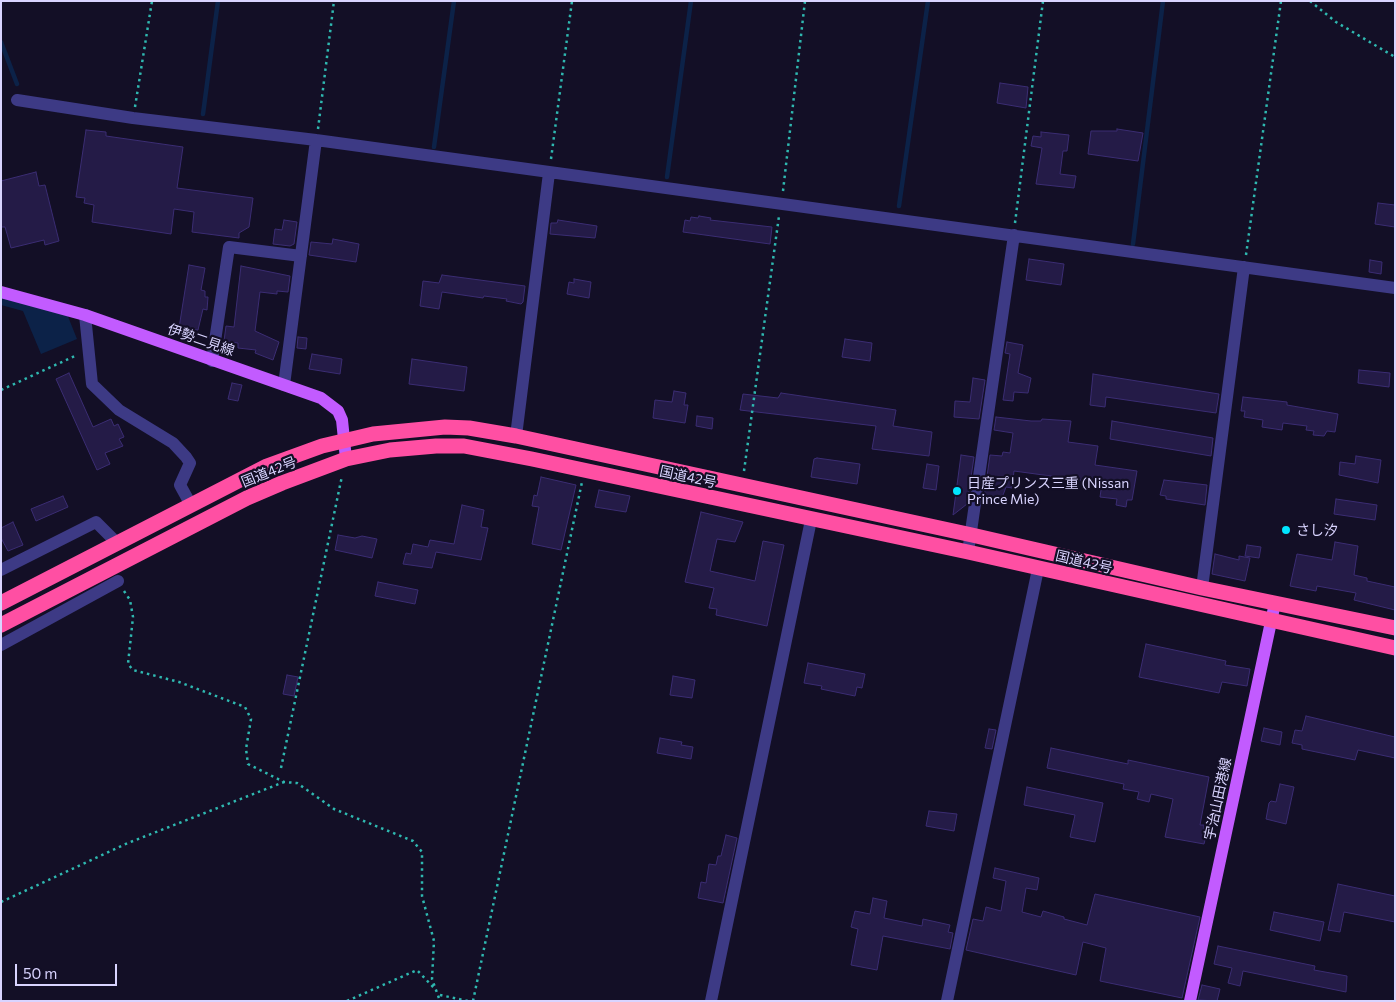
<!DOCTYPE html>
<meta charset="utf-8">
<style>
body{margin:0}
#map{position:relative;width:1396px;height:1002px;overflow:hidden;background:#130f26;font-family:Commissioner,sans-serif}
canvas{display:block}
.frame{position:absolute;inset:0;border:2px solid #d9d4ff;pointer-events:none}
.scale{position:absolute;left:15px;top:964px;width:102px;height:22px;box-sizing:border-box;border:2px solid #d9d4ff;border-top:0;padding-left:6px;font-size:15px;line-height:18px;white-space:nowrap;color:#d9d4ff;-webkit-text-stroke:4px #130f26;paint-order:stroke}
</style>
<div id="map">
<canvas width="1396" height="1002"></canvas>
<div class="frame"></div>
<div class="scale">50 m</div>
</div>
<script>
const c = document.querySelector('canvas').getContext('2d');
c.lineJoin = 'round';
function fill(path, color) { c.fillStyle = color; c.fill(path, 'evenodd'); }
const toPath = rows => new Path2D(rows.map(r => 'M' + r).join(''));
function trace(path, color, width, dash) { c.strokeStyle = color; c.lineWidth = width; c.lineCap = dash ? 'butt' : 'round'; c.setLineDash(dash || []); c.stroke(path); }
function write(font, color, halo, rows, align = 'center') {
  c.font = font + ' Commissioner,"Noto Sans JP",sans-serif'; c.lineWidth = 4.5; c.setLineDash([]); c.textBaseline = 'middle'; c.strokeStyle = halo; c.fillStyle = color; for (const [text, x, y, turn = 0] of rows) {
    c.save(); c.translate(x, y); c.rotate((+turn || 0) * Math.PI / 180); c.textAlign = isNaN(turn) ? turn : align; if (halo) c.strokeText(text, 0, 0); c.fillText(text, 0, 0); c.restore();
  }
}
fill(toPath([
 [1,296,67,314,77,339,41,354,23,311,1,305]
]), '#0c2248');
trace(toPath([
 [1,42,17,84],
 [203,114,218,1],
 [434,147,454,1],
 [667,177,691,1],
 [899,206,928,1],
 [1133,244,1163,1]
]), '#0c2248', 4.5);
const building = toPath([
 [1000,83,1028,87,1026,108,997,103,1000,83],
 [1117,129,1143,133,1138,161,1088,154,1091,131,1117,131,1117,129],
 [86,130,106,132,106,136,183,147,177,188,253,198,249,227,239,233,239,238,192,232,194,212,174,209,171,234,92,222,94,205,84,203,85,198,76,197,86,130],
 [1041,132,1069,135,1067,151,1063,151,1060,174,1076,176,1074,188,1036,184,1042,148,1031,146,1033,136,1041,137,1041,132],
 [36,172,39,186,45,185,59,241,45,245,44,240,11,248,5,227,1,227,1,181,36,172],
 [1378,203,1395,205,1395,227,1375,224,1378,203],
 [699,216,711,218,710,220,772,227,770,244,683,232,685,220,690,221,691,217,698,218,699,216],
 [284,220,297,222,294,244,290,246,273,244,275,229,282,230,284,220],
 [558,220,597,226,595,238,550,234,551,223,557,223,558,220],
 [333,239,359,244,356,262,309,255,311,242,332,244,333,239],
 [1029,259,1064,264,1061,285,1026,280,1029,259],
 [1370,260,1382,262,1381,274,1369,272,1370,260],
 [189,265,205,268,201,290,205,291,205,297,208,297,207,310,203,309,198,330,179,328,189,265],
 [241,266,290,276,288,292,277,291,277,294,260,292,255,331,279,342,273,360,255,353,256,350,238,348,238,343,224,341,226,326,234,327,241,266],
 [442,275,525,286,523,302,521,304,506,301,507,299,484,296,483,298,442,292,439,309,420,306,423,281,439,283,442,275],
 [574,279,591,282,589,298,567,294,569,282,574,283,574,279],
 [298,337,307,338,306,349,297,348,298,337],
 [845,339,872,343,870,361,842,357,845,339],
 [1007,342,1023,345,1018,373,1031,378,1028,393,1014,392,1013,401,1003,400,1010,354,1005,353,1007,342],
 [312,354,342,359,340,374,309,369,312,354],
 [412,359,467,367,464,391,409,384,412,359],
 [1359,370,1390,373,1389,387,1358,383,1359,370],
 [69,373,93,427,111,419,114,426,118,424,124,437,119,439,123,446,105,453,110,464,97,470,56,379,69,373],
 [1093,374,1219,394,1216,413,1106,397,1105,407,1090,405,1093,374],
 [973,378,985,380,979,419,954,417,955,401,970,402,973,378],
 [232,383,242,385,238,401,228,399,232,383],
 [674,391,686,393,684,405,688,405,685,423,653,418,655,400,672,402,674,391],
 [781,393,896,410,893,426,932,432,929,456,872,449,876,426,740,410,743,394,778,398,781,393],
 [1243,397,1287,402,1287,405,1338,414,1335,432,1327,431,1324,436,1313,435,1314,431,1306,430,1307,426,1283,423,1282,430,1262,427,1263,420,1244,417,1245,411,1241,411,1243,397],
 [697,416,713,418,712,429,696,426,697,416],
 [996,417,1031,421,1041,421,1042,419,1071,421,1068,442,1098,446,1095,465,1137,471,1132,500,1127,500,1126,507,1116,505,1117,499,1100,497,1102,483,1014,471,1012,488,1006,487,1002,498,984,498,990,455,1002,456,1003,452,1010,453,1013,433,994,430,996,417],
 [1112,421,1213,438,1211,456,1110,439,1112,421],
 [961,455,974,457,967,504,953,515,961,455],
 [1356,456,1381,460,1378,483,1339,475,1340,462,1355,464,1356,456],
 [817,458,860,464,857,484,811,477,814,459,817,458],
 [927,464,939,466,936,490,923,488,927,464],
 [541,477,576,485,561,550,532,544,539,507,532,506,534,495,537,496,541,477],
 [1164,480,1207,485,1205,505,1166,499,1166,496,1160,495,1164,480],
 [599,490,630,496,626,512,595,507,599,490],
 [63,496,68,507,36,521,31,509,63,496],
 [1336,499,1377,505,1375,520,1334,514,1336,499],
 [462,505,484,510,481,527,488,528,481,560,436,552,432,568,403,564,406,553,411,554,413,544,428,547,430,540,454,544,462,505],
 [701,512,743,522,735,542,717,539,710,571,755,581,763,541,784,545,767,626,716,615,717,609,709,608,714,588,685,582,701,512],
 [13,522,23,545,8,551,1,538,1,528,13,522],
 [338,535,355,538,362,536,377,539,372,558,335,550,338,535],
 [1335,542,1358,546,1354,575,1367,578,1367,581,1395,587,1395,610,1354,600,1356,593,1317,586,1316,591,1290,586,1297,554,1332,560,1335,542],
 [1247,545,1261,547,1259,558,1245,556,1247,545],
 [1215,554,1239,560,1239,556,1250,558,1245,581,1212,574,1215,554],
 [378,582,418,590,415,604,375,596,378,582],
 [1146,644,1226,661,1225,665,1250,669,1247,686,1222,682,1219,693,1139,677,1146,644],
 [808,663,865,674,862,688,857,687,855,696,821,689,822,686,804,683,808,663],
 [287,675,298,677,294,696,283,694,287,675],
 [673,676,695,680,692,698,670,695,673,676],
 [1306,716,1395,737,1395,758,1358,750,1355,760,1302,749,1302,745,1292,743,1295,730,1302,731,1306,716],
 [1264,728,1282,732,1280,745,1261,741,1264,728],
 [989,729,996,730,992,749,985,748,989,729],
 [660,738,682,742,681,745,693,747,691,759,657,753,660,738],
 [1051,748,1128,764,1128,760,1209,777,1200,825,1204,825,1203,832,1207,832,1204,844,1165,837,1173,799,1151,794,1149,802,1137,799,1139,792,1123,789,1124,784,1047,768,1051,748],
 [1280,784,1294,787,1286,824,1266,819,1269,803,1271,801,1276,802,1280,784],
 [1027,787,1103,803,1095,842,1070,837,1075,815,1024,805,1027,787],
 [929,811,957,814,954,831,926,826,929,811],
 [726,835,737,838,723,903,698,898,701,882,706,883,709,864,716,865,718,856,721,856,726,835],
 [995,868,1039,878,1037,890,1026,888,1022,912,1041,917,1043,911,1064,917,1064,919,1087,925,1095,894,1200,917,1182,998,1100,981,1106,948,1083,942,1076,975,966,950,973,919,983,921,986,907,1001,911,1006,881,993,878,995,868],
 [1338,884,1395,896,1395,922,1344,912,1340,932,1328,930,1338,884],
 [873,898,887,901,884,918,922,926,923,919,950,925,948,932,953,933,950,949,883,936,877,970,851,965,858,929,851,927,855,911,870,914,873,898],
 [1274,912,1324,922,1320,941,1270,930,1274,912],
 [1218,946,1315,966,1314,970,1347,976,1346,992,1243,971,1240,986,1228,983,1232,968,1214,964,1218,946],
 [1202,985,1220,989,1217,1001,1198,1000,1202,985]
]);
fill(building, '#241b47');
trace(building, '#3b2d73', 1);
trace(toPath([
 [1310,1,1336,22,1395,57],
 [135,107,152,1],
 [318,129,334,1],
 [551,159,572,1],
 [783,191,805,1],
 [1015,223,1043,1],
 [1246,255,1281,1],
 [1,390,77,355],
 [744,471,779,216],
 [124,591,130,600,133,617,128,664,133,670,179,682,245,707,251,719,246,749,248,764,284,782,297,783,334,809,413,841,422,852,422,896,434,941,432,979,440,1001],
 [281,768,342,476],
 [1,902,128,843,284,782],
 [440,995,468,1001],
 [347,1001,417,970,435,989],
 [473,1001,582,482]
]), '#2fb8b0', 2.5, [2.5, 4]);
trace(toPath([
 [17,100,133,118,316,140,1395,288],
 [85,315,92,384,119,410,173,443,186,457,190,463,180,485,191,505],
 [212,361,229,247,301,256],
 [284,385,316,140],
 [516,436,549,173],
 [968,552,1014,235],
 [1,570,96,522,117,543],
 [1202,588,1244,267],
 [1,645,118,581],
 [711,1001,811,520],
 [947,1001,1038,569]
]), '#3d3a85', 12);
trace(toPath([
 [1,292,85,315,321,398,338,411,342,420,346,459],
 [1190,1001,1275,603]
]), '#c25bff', 12);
trace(toPath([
 [1,603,267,466,322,446,373,434,445,427,469,428,516,436,972,535,1202,588,1395,628],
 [1,625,247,498,282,483,346,459,390,450,436,446,464,446,532,459,968,552,1395,648]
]), '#ff4fa3', 15);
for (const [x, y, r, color] of [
 [957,491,5,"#00e5ff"],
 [1286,530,5,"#00e5ff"]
]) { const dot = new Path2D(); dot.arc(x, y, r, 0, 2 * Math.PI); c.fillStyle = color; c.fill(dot); trace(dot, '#130f26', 2); }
write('14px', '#d9d4ff', '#130f26', [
 ["伊勢二見線",201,340,19],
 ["国道42号",269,472,-22],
 ["国道42号",688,477,12],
 ["国道42号",1084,562,13],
 ["宇治山田港線",1218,799,-78]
]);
write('14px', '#d9d4ff', '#130f26', [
 ["日産プリンス三重 (Nissan",967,483],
 ["Prince Mie)",967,499],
 ["さし汐",1296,530]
], 'left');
</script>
